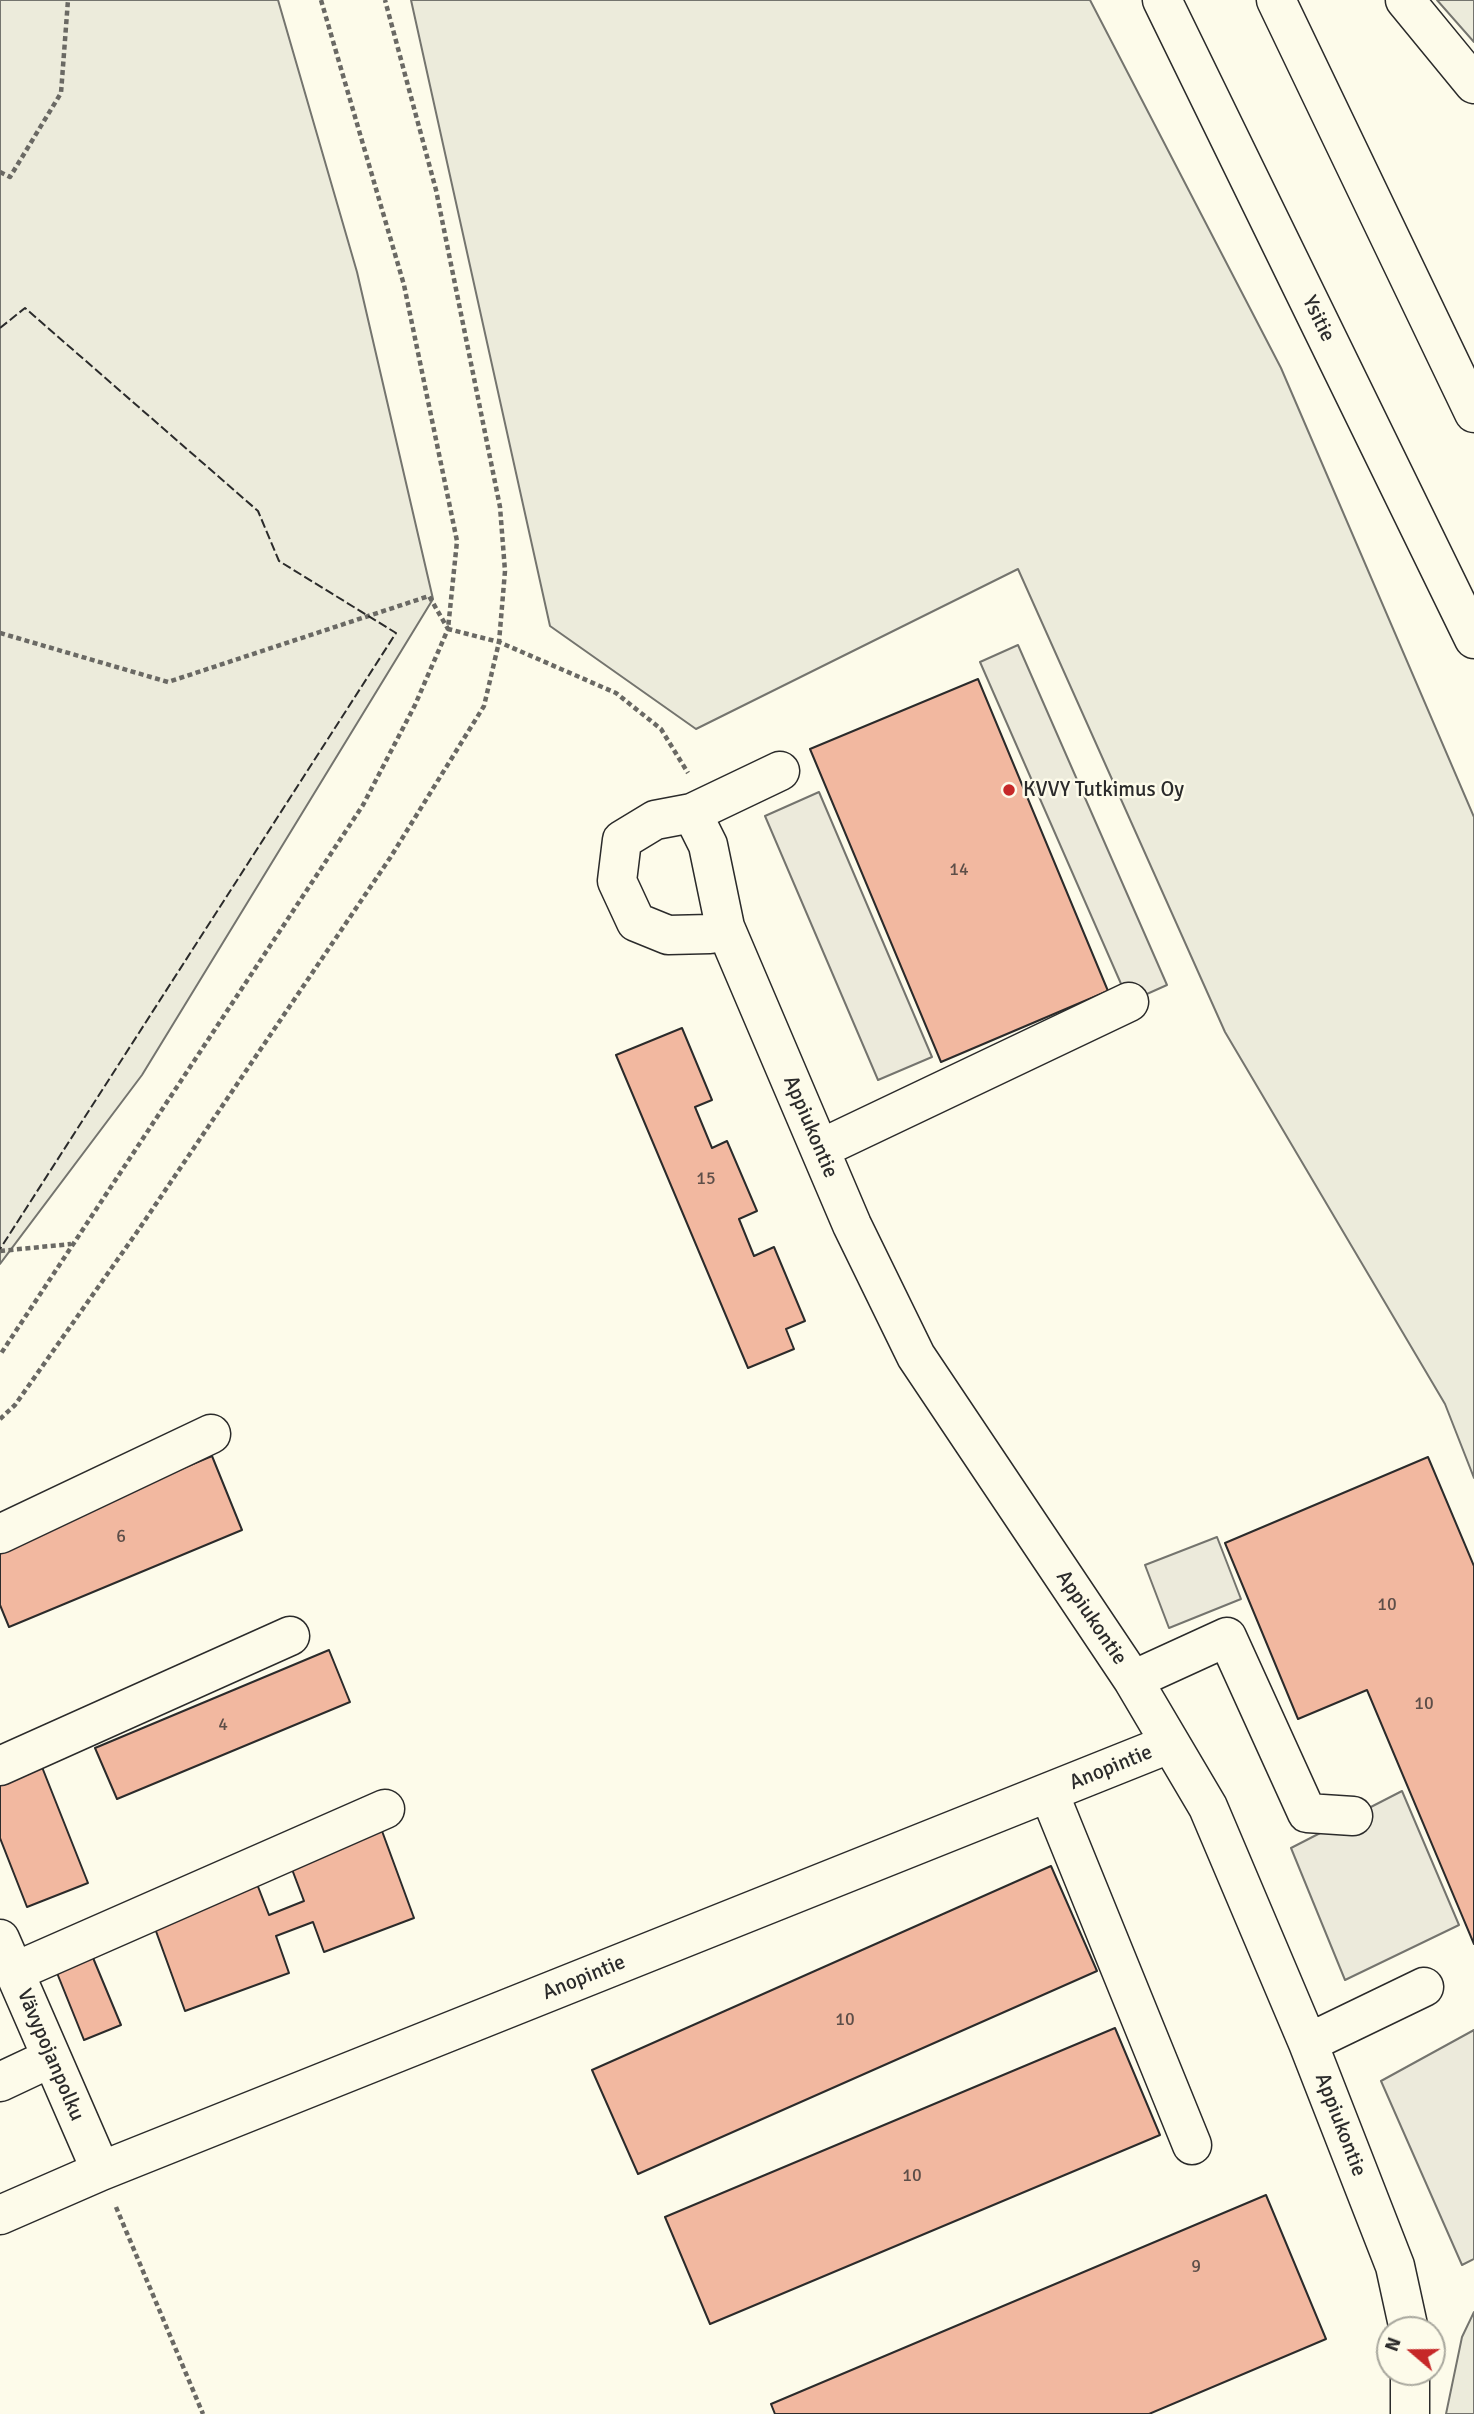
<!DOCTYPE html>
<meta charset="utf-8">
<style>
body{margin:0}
#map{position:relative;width:1474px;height:2414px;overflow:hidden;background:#fdfbea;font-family:Signika,sans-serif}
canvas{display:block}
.north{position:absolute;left:1376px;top:2316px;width:70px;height:70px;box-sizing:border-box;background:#fdfbea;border:2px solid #a9a89e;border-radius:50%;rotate:290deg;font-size:19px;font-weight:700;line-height:28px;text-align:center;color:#2b2b2b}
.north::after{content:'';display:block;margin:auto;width:24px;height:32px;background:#c62828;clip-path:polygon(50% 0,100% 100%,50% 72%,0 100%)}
</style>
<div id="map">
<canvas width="1474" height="2414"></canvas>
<div class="north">N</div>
</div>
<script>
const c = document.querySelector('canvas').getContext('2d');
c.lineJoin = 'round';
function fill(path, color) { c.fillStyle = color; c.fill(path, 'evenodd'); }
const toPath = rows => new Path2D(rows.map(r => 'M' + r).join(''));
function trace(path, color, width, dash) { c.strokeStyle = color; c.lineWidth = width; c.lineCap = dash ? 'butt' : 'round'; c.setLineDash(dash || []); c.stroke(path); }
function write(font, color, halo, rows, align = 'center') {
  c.font = font + ' Signika,sans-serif'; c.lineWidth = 5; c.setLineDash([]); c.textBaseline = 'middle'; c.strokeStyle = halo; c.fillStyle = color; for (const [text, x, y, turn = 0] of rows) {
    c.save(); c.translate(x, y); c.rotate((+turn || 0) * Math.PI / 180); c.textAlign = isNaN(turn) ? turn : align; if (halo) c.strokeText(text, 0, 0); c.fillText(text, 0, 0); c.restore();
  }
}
const green = toPath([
 [0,0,278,0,357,272,433,599,142,1075,0,1264,0,0],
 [411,0,1090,0,1281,368,1474,817,1474,1478,1445,1404,1225,1032,1018,569,696,729,550,626,411,0],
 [1437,0,1474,0,1474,42,1437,0],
 [1474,2312,1474,2414,1446,2414,1462,2337,1474,2312]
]);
fill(green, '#ecebdb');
trace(green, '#74746e', 2);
const parking = toPath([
 [1018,645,1167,985,1129,1002,980,662,1018,645],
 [819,792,932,1057,878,1080,765,816,819,792],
 [1217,1537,1241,1599,1169,1628,1145,1565,1217,1537],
 [1402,1791,1459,1925,1345,1980,1291,1848,1402,1791],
 [1474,2030,1474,2259,1462,2265,1381,2081,1474,2030]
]);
fill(parking, '#eceadb');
trace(parking, '#74746e', 2);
const building = toPath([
 [978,679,1108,991,941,1062,810,749,978,679],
 [682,1028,712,1100,695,1107,712,1148,727,1141,757,1211,739,1219,754,1256,774,1247,805,1321,786,1329,794,1349,748,1368,616,1055,682,1028],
 [212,1456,242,1530,9,1627,0,1605,0,1545,212,1456],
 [1428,1457,1474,1566,1474,1944,1367,1690,1298,1719,1225,1543,1428,1457],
 [329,1650,350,1702,117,1799,95,1748,329,1650],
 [40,1762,88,1883,27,1907,0,1838,0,1778,40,1762],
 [382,1831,414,1918,324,1952,313,1922,276,1936,289,1973,185,2011,153,1923,257,1884,269,1915,304,1901,290,1864,382,1831],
 [1051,1866,1097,1971,638,2174,592,2070,1051,1866],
 [91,1953,121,2025,84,2040,55,1968,91,1953],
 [1115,2028,1160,2135,710,2324,665,2217,1115,2028],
 [1266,2195,1326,2339,1149,2414,775,2414,771,2404,1266,2195]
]);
fill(building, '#f2b8a0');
trace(building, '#2b2b2b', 2);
const minor = toPath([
 [692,813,780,771],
 [725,927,710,934,668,935,636,922,617,881,622,840,655,820,692,813,708,845,725,927,852,1225,916,1356,1133,1680,1208,1807,1308,2043,1395,2266,1409,2330],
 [820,1149,1129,1002],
 [0,1534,211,1434],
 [1133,1680,1227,1637,1307,1813,1353,1816],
 [0,1766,290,1636],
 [1049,1793,1192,2145],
 [0,1939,101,2171],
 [14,1972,385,1809],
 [1308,2043,1424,1987],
 [0,2082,51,2058],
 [0,2215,101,2171,1169,1744],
 [1410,2414,1410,2372]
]);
const highway = toPath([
 [1162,0,1474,639],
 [1276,0,1474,413],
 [1405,0,1474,84]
]);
trace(minor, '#2b2b2b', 41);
trace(highway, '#2b2b2b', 41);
trace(toPath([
 [321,0,404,285,457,541,448,629,499,642,616,693,661,729,688,773],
 [0,172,10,177,61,93,68,0],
 [0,633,168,682,429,596,448,629,415,705,363,805,0,1355],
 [0,1251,71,1244],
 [0,1419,15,1405,137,1232,390,858,484,706,499,642,505,571,500,507,436,190,385,0],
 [116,2207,203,2414]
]), '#6a6964', 4.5, [5, 3.5]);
trace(minor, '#fdfbea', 38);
trace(highway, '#fdfbea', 38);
trace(toPath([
 [0,328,25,308,258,511,279,561,396,633,0,1249]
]), '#2b2b2b', 2, [9, 3.5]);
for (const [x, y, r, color] of [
 [1009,790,7,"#c62828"]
]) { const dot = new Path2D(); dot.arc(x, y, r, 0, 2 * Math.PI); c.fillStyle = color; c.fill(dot); trace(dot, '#fdfbea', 2.5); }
write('18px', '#5d4e48', null, [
 ["14",959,870],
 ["15",706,1179],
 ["6",121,1537],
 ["10",1387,1605],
 ["10",1424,1704],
 ["4",223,1725],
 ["10",845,2020],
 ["10",912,2176],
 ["9",1196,2267]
]);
write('21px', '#2b2b2b', '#fdfbea', [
 ["Ysitie",1318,319,64],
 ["Appiukontie",810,1127,67],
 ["Appiukontie",1091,1618,56],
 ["Anopintie",1111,1768,-22],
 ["Anopintie",584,1978,-22],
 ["Vävypojanpolku",50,2055,67],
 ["Appiukontie",1340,2125,69]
]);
write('21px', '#2b2b2b', '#fdfbea', [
 ["KVVY Tutkimus Oy",1023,790]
], 'left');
</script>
